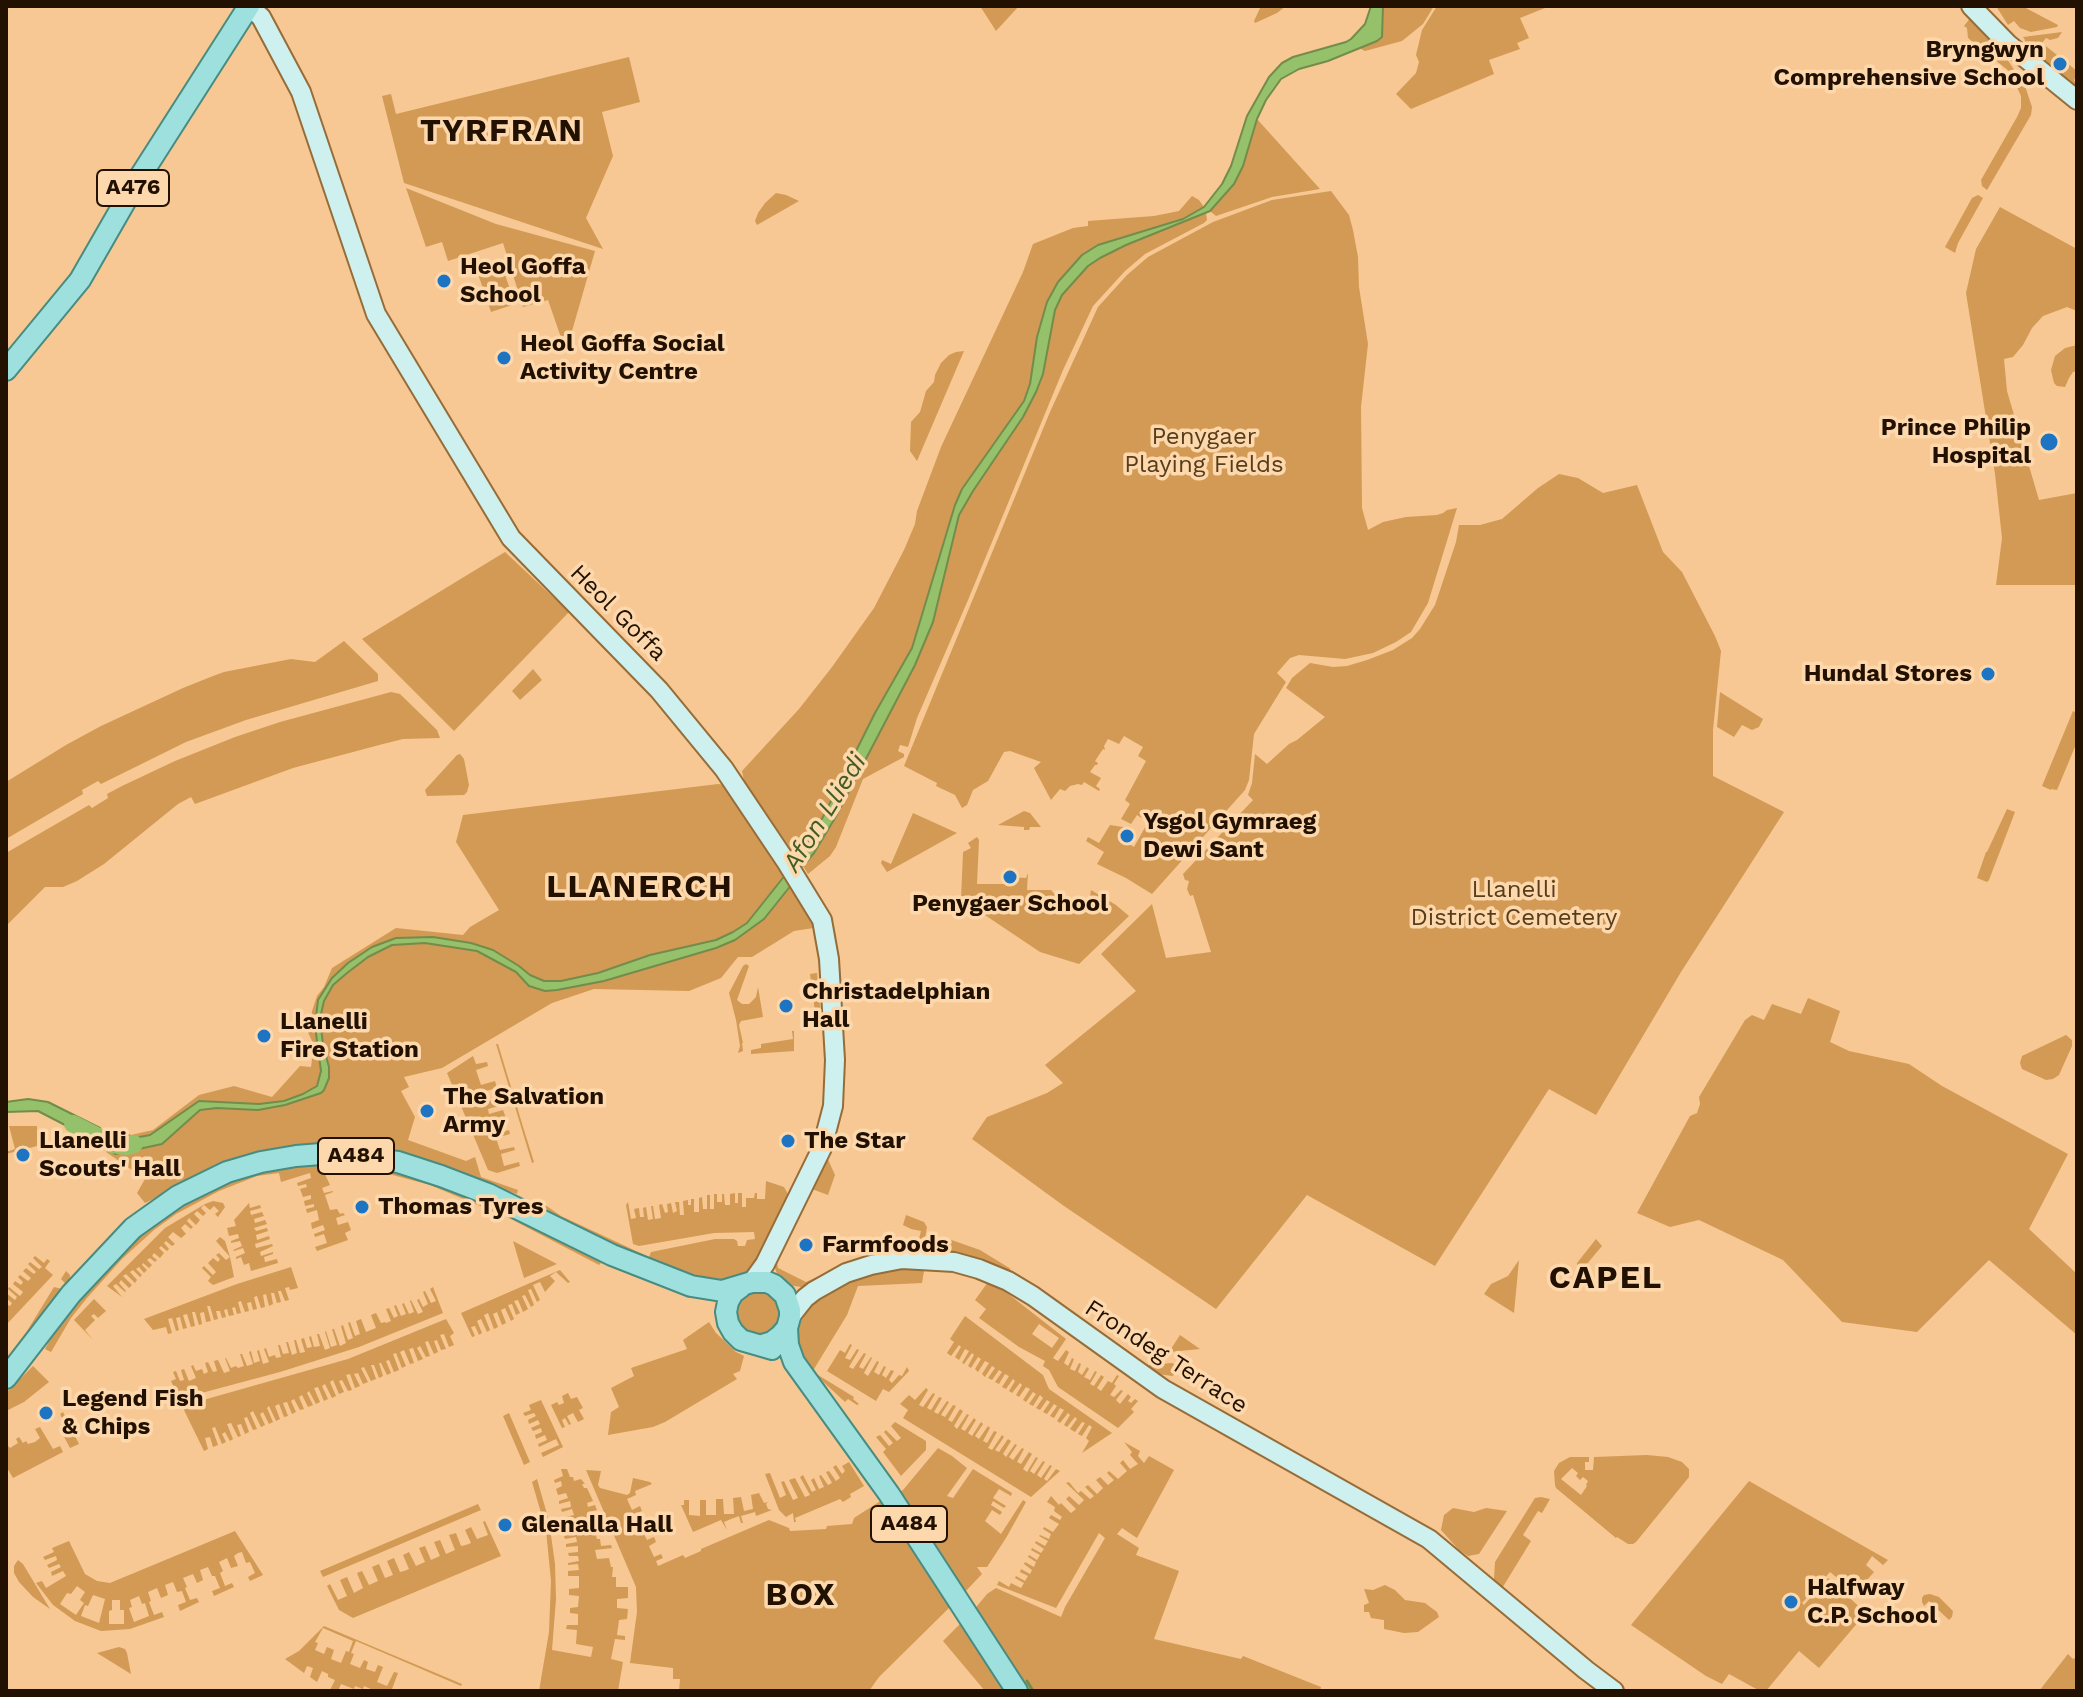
<!DOCTYPE html>
<style>
body{margin:0}
#map{position:relative;width:2083px;height:1697px;overflow:hidden;background:#f7c893;font-family:"Work Sans",sans-serif}
canvas{display:block}
.frame{position:absolute;inset:0;border:8px solid #210;pointer-events:none}
</style>
<div id="map">
<canvas width="2083" height="1697"></canvas>
<div class="frame"></div>
</div>
<script>
const c = document.querySelector('canvas').getContext('2d');
c.lineJoin = 'round';
function fill(path, color) { c.fillStyle = color; c.fill(path, 'evenodd'); }
const toPath = rows => new Path2D(rows.map(r => 'M' + r).join(''));
function trace(path, color, width, dash) { c.strokeStyle = color; c.lineWidth = width; c.lineCap = dash ? 'butt' : 'round'; c.setLineDash(dash || []); c.stroke(path); }
function write(font, color, halo, rows, align = 'center') {
  c.font = font + ' "Work Sans",sans-serif'; c.lineWidth = 7; c.setLineDash([]); c.textBaseline = 'middle'; c.strokeStyle = halo; c.fillStyle = color; for (const [text, x, y, turn = 0] of rows) {
    c.save(); c.translate(x, y); c.rotate((+turn || 0) * Math.PI / 180); c.textAlign = isNaN(turn) ? turn : align; if (halo) c.strokeText(text, 0, 0); c.fillText(text, 0, 0); c.restore();
  }
}
fill(toPath([
 [980,6,1019,6,996,31],
 [1261,6,1286,6,1277,13,1255,23,1254,21],
 [1383,6,1434,6,1423,24,1402,41,1365,51,1359,48,1377,41,1382,37],
 [1437,6,1550,6,1520,18,1529,38,1517,43,1520,49,1489,60,1494,74,1411,109,1396,94,1416,73,1419,62,1416,55,1422,30],
 [1996,6,2022,6,2058,25,2057,27,2031,32,2020,28,2014,21,2008,25],
 [1971,17,2001,50,2025,86,2032,107,2031,115,1987,190,1982,186,1981,180,2017,117,2021,108,2021,96,2010,72,1968,38,1967,28,1964,26],
 [2062,32,2058,38,2050,40,2046,38,2042,43,2077,71,2074,81,2077,83,2077,90,2023,48,2025,40,2023,37],
 [629,57,640,102,602,112,613,156,586,218,603,249,404,183,382,96,391,94,396,114],
 [1257,119,1320,189,1272,197,1216,216,1210,211,1234,184,1243,165],
 [406,188,496,224,595,251,566,352,548,300,523,307,503,243,448,261,442,242,426,247],
 [1331,191,1349,215,1353,230,1358,257,1359,287,1368,344,1361,407,1362,508,1368,530,1383,522,1406,517,1437,515,1443,513,1447,510,1457,508,1428,603,1411,632,1396,642,1373,653,1345,659,1299,655,1290,658,1277,673,1286,682,1254,734,1249,780,1245,790,1152,894,1126,878,1097,864,1104,852,1086,841,1088,837,1099,843,1110,825,1123,827,1128,830,1122,840,1134,847,1148,822,1137,815,1131,824,1121,819,1130,804,1125,800,1146,761,1138,756,1143,747,1124,736,1119,744,1108,739,1104,746,1105,750,1103,749,1095,761,1098,763,1097,765,1095,765,1090,772,1101,778,1096,786,1100,789,1099,791,1084,782,1082,785,1078,784,1070,786,1065,791,1060,789,1051,800,1034,768,1041,762,1010,751,1004,752,988,781,973,790,967,805,962,808,955,795,936,786,937,783,904,766,1050,412,1098,307,1127,275,1148,257,1213,222,1272,200],
 [776,193,786,195,799,201,757,225,755,221,758,213,765,203],
 [1978,195,1983,198,1958,243,1955,253,1945,247,1972,198],
 [1192,196,1199,200,1204,207,1183,219,1119,238,1082,255,1058,283,1047,302,1037,337,1030,384,1024,401,962,489,955,505,912,648,875,713,823,817,797,858,744,781,742,771,799,709,832,667,874,608,904,550,915,524,917,511,941,447,1023,272,1033,244,1073,228,1088,226,1088,221,1154,216,1179,211],
 [2000,207,2077,249,2077,311,2067,307,2043,316,2032,328,2023,345,2013,357,2004,359,2007,391,2039,500,2077,493,2077,585,1996,585,2002,538,1995,474,1966,293,1976,249],
 [1206,213,1207,220,1204,223,1145,254,1125,271,1093,306,1063,370,968,600,917,718,908,747,900,745,898,751,904,754,904,757,863,779,836,847,830,856,808,874,803,866,814,853,835,818,915,665,933,622,959,515,973,491,1023,417,1036,392,1043,374,1055,310,1062,295,1088,266,1100,258,1126,245],
 [500,260,515,304,491,312,476,268],
 [2077,345,2077,371,2073,372,2069,378,2065,387,2057,386,2054,383,2051,370,2055,356,2065,348],
 [964,351,917,461,910,451,911,422,920,412,926,391,934,382,935,375,941,363,949,355,956,352],
 [1559,474,1578,478,1603,493,1637,485,1663,552,1682,572,1715,636,1721,651,1713,730,1713,776,1784,812,1681,972,1596,1115,1549,1089,1435,1266,1307,1195,1216,1309,1064,1206,972,1139,987,1117,1047,1093,1063,1083,1045,1065,1136,991,1101,954,1152,904,1166,958,1211,952,1193,895,1190,896,1187,889,1189,881,1185,880,1183,874,1253,800,1248,795,1252,783,1255,754,1267,764,1289,744,1297,740,1325,717,1286,688,1292,678,1310,663,1333,667,1347,666,1367,660,1393,650,1412,638,1420,629,1435,605,1456,542,1459,525,1480,525,1502,519,1538,488],
 [505,552,569,612,454,731,362,639],
 [344,641,378,674,378,681,246,720,186,742,101,784,98,781,82,790,83,794,6,839,6,782,66,745,101,726,183,688,213,676,224,672,291,659,315,662],
 [533,669,542,680,520,700,512,691],
 [391,692,400,694,437,730,440,738,403,739,383,744,293,768,195,804,191,797,178,804,104,864,77,881,63,887,45,887,6,926,6,853,89,805,92,808,108,798,107,794,122,786,175,761,235,737,280,722],
 [1720,692,1763,719,1759,727,1752,730,1742,725,1734,737,1717,727],
 [2073,711,2077,713,2077,742,2057,790,2051,789,2051,790,2042,786],
 [460,754,464,759,469,785,467,792,464,795,427,796,425,790,457,755],
 [718,784,724,785,820,927,794,931,752,957,738,957,721,978,689,991,594,989,552,1003,442,1068,404,1077,409,1087,401,1091,415,1117,408,1140,466,1161,475,1157,481,1177,518,1190,517,1194,390,1153,206,1173,145,1203,137,1193,145,1179,106,1152,122,1129,131,1135,153,1130,199,1095,234,1086,272,1097,300,1066,311,1067,314,1045,298,1012,311,1023,312,1011,317,996,324,987,332,968,396,928,463,935,470,927,499,910,456,842,463,815],
 [2007,809,2015,812,1989,880,1987,882,1977,878,1986,852,1987,852],
 [1024,811,1030,813,1041,827,1030,827,1029,830,1024,830,1024,827,998,825],
 [913,813,957,833,887,872,881,863,882,860,891,864],
 [977,837,979,840,977,884,1009,884,1010,877,1026,878,1028,873,1027,890,1051,890,1058,898,1062,908,1090,898,1091,890,1116,905,1129,916,1079,964,1040,952,961,899,963,852,971,848,968,843],
 [746,964,749,966,737,1000,742,1004,749,1004,756,997,758,987,763,1017,741,1021,739,1025,743,1043,742,1043,743,1051,738,1053,740,1046,736,1020,729,993,743,966],
 [817,973,822,1030,814,1029,814,1021,816,1019,810,974],
 [1808,998,1840,1011,1830,1042,1849,1051,1909,1064,1942,1086,2068,1154,2029,1229,2077,1274,2077,1335,1989,1260,1917,1332,1842,1322,1783,1260,1699,1220,1670,1227,1637,1213,1690,1116,1697,1113,1700,1104,1699,1097,1745,1020,1752,1015,1764,1020,1772,1004,1801,1014],
 [792,1031,794,1031,794,1051,751,1054,751,1050,761,1048,761,1044,793,1039],
 [2066,1035,2072,1040,2072,1046,2059,1075,2053,1079,2046,1080,2022,1069,2020,1063,2022,1056],
 [496,1044,498,1044,524,1130,534,1162,532,1163],
 [473,1056,476,1064,487,1062,488,1066,476,1070,481,1085,495,1081,497,1088,482,1092,485,1102,500,1098,502,1105,488,1109,489,1114,503,1110,506,1118,491,1122,495,1134,509,1130,510,1134,496,1138,500,1150,514,1147,515,1150,501,1154,504,1166,519,1162,520,1166,497,1173,488,1170,447,1073],
 [9,1126,37,1126,37,1146,6,1154,6,1152,15,1149],
 [826,1155,835,1175,828,1195,812,1189,779,1255,777,1263,778,1268,806,1282,854,1260,895,1251,910,1250,918,1243,921,1231,911,1229,903,1225,906,1215,924,1222,927,1227,924,1244,919,1251,814,1284,801,1287,788,1285,778,1276,774,1266],
 [323,1163,405,1173,468,1194,581,1249,601,1263,599,1265,509,1218,430,1185,389,1174,359,1169,325,1167,322,1168,330,1185,322,1188,324,1193,333,1191,333,1192,325,1195,330,1210,337,1209,340,1214,343,1213,345,1215,336,1218,338,1225,348,1222,351,1230,345,1233,348,1240,317,1251,315,1247,327,1243,324,1234,315,1237,314,1234,325,1230,323,1225,312,1229,311,1223,319,1220,317,1210,307,1213,306,1209,314,1207,314,1204,305,1206,304,1201,311,1199,311,1195,303,1197,300,1189,307,1187,306,1184,298,1186,297,1183,311,1178,310,1173,281,1182,279,1173,257,1176,219,1191,176,1214,154,1230,122,1259,87,1298,71,1318,51,1352,45,1349,58,1325,85,1291,135,1238,194,1196,229,1181,265,1170],
 [766,1181,784,1187,789,1196,758,1261,748,1273,725,1281,686,1273,621,1250,555,1217,535,1202,538,1200,561,1216,649,1257,651,1252,715,1239,734,1239,737,1241,738,1246,745,1246,747,1240,755,1239,754,1232,714,1233,639,1246,633,1244,626,1205,628,1202,631,1219,636,1218,634,1209,639,1208,640,1217,644,1217,643,1208,646,1207,648,1220,653,1219,651,1206,653,1206,655,1219,661,1218,659,1205,662,1204,665,1213,668,1212,667,1204,671,1203,673,1213,677,1211,675,1202,679,1202,680,1215,684,1215,683,1201,688,1200,688,1205,691,1205,691,1199,694,1199,694,1212,699,1212,699,1198,702,1197,703,1209,707,1209,707,1195,710,1195,710,1209,714,1209,714,1194,717,1194,717,1202,722,1202,722,1194,724,1194,725,1205,730,1205,730,1194,735,1193,735,1203,738,1203,738,1193,742,1193,742,1207,746,1207,746,1198,754,1198,755,1193,757,1193,757,1199,765,1199],
 [213,1201,223,1203,225,1207,218,1217,215,1214,219,1211,214,1206,210,1210,204,1205,201,1208,206,1213,203,1216,197,1211,194,1214,200,1220,196,1225,189,1218,187,1221,193,1227,191,1229,185,1224,181,1228,186,1234,181,1238,173,1232,168,1237,175,1244,172,1246,166,1241,164,1243,169,1249,167,1251,161,1246,159,1248,164,1253,160,1258,154,1253,152,1256,157,1260,155,1262,150,1258,147,1260,152,1265,149,1268,143,1263,142,1265,147,1270,144,1273,139,1267,136,1269,142,1275,140,1277,133,1270,130,1272,137,1280,135,1283,126,1274,123,1276,132,1285,129,1288,121,1280,119,1283,126,1291,125,1292,116,1284,113,1286,122,1297,107,1286,165,1228,205,1204],
 [249,1203,250,1208,260,1205,261,1208,250,1211,251,1215,262,1212,264,1216,254,1219,255,1223,265,1220,267,1224,254,1228,256,1231,267,1228,268,1231,256,1235,257,1240,269,1236,270,1239,255,1244,256,1248,272,1244,273,1246,260,1252,261,1256,273,1252,273,1254,264,1257,265,1262,277,1259,278,1263,251,1271,249,1263,244,1265,241,1257,236,1259,236,1257,245,1253,243,1248,234,1251,233,1250,242,1246,240,1241,231,1243,231,1241,239,1238,238,1234,229,1236,227,1228,236,1226,234,1220],
 [220,1237,225,1241,230,1257,234,1277,213,1285,208,1281,211,1277,202,1268,204,1266,213,1275,216,1272,208,1263,213,1258,218,1262,220,1259,216,1255,219,1253,226,1260,230,1257,216,1241],
 [943,1237,980,1250,1011,1269,1007,1271,940,1253,936,1249,935,1243,937,1239],
 [1596,1239,1602,1246,1586,1265,1583,1268,1577,1267,1577,1263],
 [513,1241,557,1264,524,1278],
 [35,1256,44,1263,47,1259,50,1261,45,1268,53,1275,6,1325,6,1313,8,1311,6,1308,6,1304,10,1306,12,1303,6,1298,6,1293,15,1300,17,1297,8,1289,9,1287,20,1296,23,1292,13,1284,15,1281,21,1285,23,1282,18,1277,20,1275,28,1281,31,1278,23,1271,26,1268,34,1274,36,1272,28,1264,30,1262,39,1269,42,1267,33,1258],
 [1519,1260,1514,1313,1484,1294,1491,1284,1508,1276],
 [925,1265,922,1283,858,1286,847,1315,814,1369,816,1377,801,1361,796,1340,798,1327,816,1294,873,1270],
 [291,1267,298,1288,290,1290,289,1287,285,1288,289,1300,285,1301,281,1291,278,1291,281,1302,277,1303,274,1293,271,1293,273,1304,269,1306,266,1294,263,1295,265,1307,261,1308,257,1296,254,1297,257,1309,253,1310,251,1302,247,1303,249,1311,245,1312,241,1301,238,1302,241,1313,237,1314,235,1307,232,1308,234,1315,229,1316,227,1309,224,1310,226,1317,222,1318,220,1311,216,1311,218,1319,214,1320,210,1306,207,1306,211,1321,206,1322,204,1312,200,1313,202,1324,199,1325,195,1312,192,1312,195,1326,191,1327,187,1314,183,1315,187,1328,183,1329,180,1317,176,1318,179,1330,176,1331,172,1318,168,1319,172,1333,168,1334,166,1327,153,1330,144,1319,237,1284],
 [560,1270,570,1282,568,1283,556,1272,550,1276,555,1281,545,1292,540,1282,533,1285,540,1300,537,1302,531,1289,528,1290,534,1305,531,1307,525,1295,522,1296,528,1309,523,1312,518,1300,514,1301,520,1313,516,1315,512,1304,508,1305,514,1319,511,1321,505,1308,501,1310,506,1323,502,1325,497,1312,493,1314,498,1327,494,1329,488,1313,484,1315,490,1330,487,1332,481,1319,477,1321,482,1333,479,1335,475,1326,471,1327,475,1336,472,1337,461,1313],
 [66,1271,70,1275,69,1284,6,1365,6,1359,27,1331,54,1287,62,1289,66,1284,61,1279],
 [988,1282,1002,1289,1066,1339,1053,1358,1058,1361,1066,1350,1069,1352,1064,1363,1068,1366,1072,1358,1074,1359,1070,1369,1075,1371,1079,1363,1081,1364,1078,1372,1082,1375,1087,1367,1089,1369,1084,1377,1090,1380,1095,1371,1097,1372,1090,1384,1094,1386,1101,1375,1104,1377,1097,1388,1101,1391,1108,1381,1112,1383,1117,1375,1119,1376,1114,1384,1116,1386,1110,1395,1114,1397,1121,1390,1123,1391,1116,1400,1120,1404,1128,1394,1131,1397,1128,1401,1131,1403,1135,1399,1138,1401,1131,1409,1134,1412,1118,1428,1058,1387,1049,1370,1043,1366,1045,1361,1019,1347,979,1318,986,1309,975,1300],
 [1039,1324,1059,1338,1052,1348,1032,1334],
 [433,1287,443,1313,359,1347,280,1372,179,1399,171,1381,176,1379,173,1372,176,1371,180,1381,184,1380,181,1370,184,1369,189,1381,196,1378,191,1366,193,1365,196,1371,202,1369,204,1374,208,1372,205,1363,208,1362,213,1372,217,1371,214,1361,218,1360,224,1373,230,1371,225,1358,226,1358,231,1368,236,1366,238,1368,244,1366,240,1354,242,1354,247,1366,253,1364,249,1352,251,1351,254,1363,260,1361,257,1351,259,1350,263,1364,269,1362,264,1349,266,1348,269,1357,275,1355,276,1358,281,1357,278,1345,280,1345,283,1354,289,1353,286,1342,288,1342,292,1355,297,1353,294,1340,296,1340,300,1353,305,1352,301,1339,304,1338,307,1348,312,1347,309,1337,311,1336,314,1347,320,1346,317,1334,319,1334,325,1350,330,1348,325,1332,326,1331,331,1347,337,1345,332,1329,334,1329,340,1346,346,1343,341,1326,343,1325,348,1340,353,1338,348,1323,350,1322,355,1336,360,1334,356,1321,361,1319,366,1332,376,1328,371,1315,376,1313,381,1323,385,1322,386,1323,391,1321,386,1309,389,1308,394,1318,398,1316,394,1306,396,1305,401,1316,406,1314,402,1304,404,1303,409,1314,414,1312,410,1301,411,1300,418,1314,423,1312,417,1300,419,1299,423,1307,428,1304,423,1292,425,1291,431,1303,436,1301,430,1289],
 [759,1290,774,1294,783,1315,776,1329,762,1336,748,1333,743,1328,737,1315,740,1301,745,1295],
 [94,1299,106,1311,98,1318,94,1314,91,1316,95,1320,85,1330,93,1340,74,1320],
 [965,1316,1043,1375,1049,1389,1112,1433,1082,1453,1089,1441,1086,1438,1092,1427,1089,1425,1082,1436,1078,1434,1085,1423,1082,1422,1075,1432,1070,1429,1077,1419,1075,1417,1067,1427,1064,1425,1070,1415,1068,1413,1060,1423,1057,1421,1064,1410,1060,1408,1054,1418,1050,1416,1057,1406,1054,1404,1047,1414,1043,1412,1050,1402,1047,1400,1040,1410,1036,1408,1043,1398,1040,1395,1033,1406,1029,1404,1036,1394,1033,1392,1026,1402,1023,1400,1030,1389,1026,1387,1019,1397,1016,1395,1022,1385,1020,1383,1012,1393,1009,1391,1015,1381,1013,1379,1006,1389,1002,1387,1009,1376,1005,1374,999,1384,995,1382,1002,1372,999,1370,992,1380,988,1378,995,1368,992,1366,985,1377,982,1374,989,1363,985,1361,978,1372,975,1369,981,1359,978,1357,971,1368,968,1366,974,1355,972,1353,964,1364,962,1363,969,1351,965,1349,959,1360,955,1357,961,1347,959,1345,951,1356,947,1353,954,1342,950,1339],
 [446,1319,454,1333,450,1336,454,1345,449,1347,444,1334,440,1335,446,1349,441,1350,437,1340,434,1341,438,1352,434,1354,428,1341,425,1342,430,1356,426,1357,420,1346,417,1348,423,1359,418,1361,413,1348,409,1349,414,1363,410,1364,404,1350,400,1352,406,1366,402,1368,396,1353,393,1354,399,1370,394,1372,389,1360,386,1361,391,1373,387,1375,381,1363,379,1363,383,1376,379,1378,374,1365,371,1365,376,1379,371,1381,364,1367,361,1368,368,1382,363,1384,358,1373,354,1374,360,1386,355,1388,350,1374,346,1375,352,1390,348,1391,342,1380,339,1381,344,1392,339,1394,333,1380,330,1382,336,1396,332,1398,325,1384,322,1386,328,1399,324,1401,318,1387,314,1388,320,1402,316,1404,309,1391,307,1393,313,1405,308,1407,302,1395,299,1397,304,1409,300,1410,294,1399,291,1401,296,1412,292,1414,287,1402,283,1403,288,1416,284,1417,279,1404,275,1406,280,1419,276,1421,269,1406,267,1408,273,1422,269,1424,263,1412,260,1414,265,1425,261,1427,253,1411,250,1413,257,1429,253,1430,247,1417,244,1418,249,1432,245,1434,241,1424,237,1425,241,1436,238,1437,231,1423,227,1424,233,1439,230,1441,225,1432,222,1434,226,1442,222,1444,215,1427,212,1428,218,1445,213,1447,210,1437,205,1438,208,1449,204,1451,182,1406,348,1359],
 [709,1322,716,1333,736,1352,744,1356,740,1371,733,1374,737,1379,665,1422,653,1427,608,1435,611,1412,619,1407,611,1388,634,1376,631,1368,687,1349,683,1340],
 [1180,1335,1200,1349,1169,1352],
 [850,1344,852,1345,845,1358,850,1360,857,1349,859,1350,849,1367,853,1369,864,1353,866,1354,859,1367,863,1369,871,1357,872,1358,864,1373,868,1376,877,1361,879,1362,874,1372,879,1375,884,1366,886,1367,882,1375,886,1378,891,1370,894,1371,889,1380,892,1383,899,1375,902,1376,907,1367,909,1371,889,1392,883,1389,876,1401,827,1371,840,1350,845,1353],
 [1172,1363,1176,1365,1177,1368,1176,1374,1172,1376,1159,1374,1148,1367,1149,1365],
 [33,1366,49,1382,24,1402,6,1411,6,1393],
 [818,1375,854,1397,853,1399,859,1404,857,1405,848,1399,845,1402,817,1376],
 [926,1388,928,1390,919,1405,923,1407,933,1393,935,1394,927,1408,931,1410,939,1397,942,1398,934,1412,938,1414,947,1401,949,1402,941,1415,945,1417,953,1405,956,1406,948,1420,952,1422,960,1409,963,1411,954,1426,957,1429,967,1414,969,1415,961,1429,965,1431,974,1418,976,1420,968,1433,972,1436,981,1422,983,1424,975,1436,979,1439,988,1426,990,1428,983,1441,987,1443,994,1431,997,1432,988,1448,992,1450,1002,1435,1004,1437,995,1450,999,1452,1008,1439,1011,1441,1003,1454,1006,1457,1015,1444,1017,1445,1009,1457,1013,1460,1022,1448,1024,1449,1017,1462,1021,1464,1029,1452,1032,1454,1023,1469,1027,1472,1036,1457,1038,1458,1030,1471,1034,1474,1043,1461,1045,1462,1037,1475,1041,1478,1050,1465,1052,1466,1044,1479,1047,1481,1056,1469,1060,1471,1031,1497,903,1418,908,1410,900,1404,909,1395,915,1400],
 [568,1393,571,1399,577,1397,583,1408,579,1410,584,1419,578,1422,573,1413,567,1416,571,1424,569,1425,565,1418,562,1420,565,1427,562,1428,551,1405,557,1402,559,1405,564,1403,562,1396],
 [541,1400,563,1447,543,1457,541,1453,559,1445,556,1439,539,1447,538,1444,547,1440,545,1435,536,1439,535,1435,542,1432,541,1428,533,1431,531,1428,540,1424,538,1420,529,1424,528,1420,536,1416,534,1413,525,1416,523,1413,531,1410,529,1405],
 [63,1412,79,1444,70,1448,60,1429,66,1426,60,1414],
 [509,1413,530,1462,524,1465,503,1416],
 [895,1422,926,1441,926,1450,901,1476,883,1452,886,1449,876,1437,880,1435,889,1446,893,1443,884,1432,886,1430,897,1441,901,1438,891,1426],
 [40,1427,53,1449,60,1446,63,1452,13,1478,6,1466,6,1454,8,1453,6,1444,10,1448,18,1443,16,1439,19,1437,23,1443,26,1441,28,1444,35,1442,40,1438,35,1429],
 [1124,1442,1140,1451,1138,1456,1144,1463,1149,1456,1174,1470,1137,1538,1122,1528,1117,1534,1139,1548,1136,1555,1179,1571,1154,1639,1241,1659,1243,1656,1321,1687,1320,1691,1025,1691,973,1611,987,1594,996,1588,1061,1617,1065,1607,1105,1538,1099,1533,1056,1608,997,1585,999,1581,1009,1587,1011,1583,1021,1588,1024,1583,1015,1578,1016,1576,1025,1581,1028,1576,1020,1572,1021,1569,1030,1574,1032,1570,1024,1564,1025,1562,1034,1567,1036,1562,1028,1557,1029,1555,1037,1560,1040,1555,1031,1550,1032,1548,1041,1553,1044,1549,1035,1543,1036,1541,1045,1546,1048,1541,1039,1536,1040,1535,1049,1539,1051,1534,1043,1529,1044,1527,1053,1532,1059,1524,1049,1518,1051,1515,1060,1520,1062,1517,1054,1511,1055,1507,1047,1502,1051,1496,1059,1505,1061,1503,1071,1513,1076,1509,1066,1499,1069,1496,1079,1505,1084,1500,1066,1483,1069,1482,1078,1493,1081,1491,1090,1499,1094,1496,1085,1487,1088,1485,1097,1494,1103,1488,1096,1480,1100,1477,1108,1485,1114,1480,1107,1473,1109,1471,1118,1479,1127,1471,1120,1463,1123,1460,1130,1469,1138,1464,1130,1455,1132,1452],
 [938,1448,952,1456,967,1468,947,1496,953,1498,973,1469,1012,1493,1011,1496,999,1489,993,1498,1006,1506,1004,1508,993,1501,991,1505,1002,1512,1000,1515,992,1510,985,1521,1001,1534,1023,1500,1026,1502,1006,1538,987,1567,977,1567,982,1574,963,1594,895,1495,903,1490],
 [1647,1455,1668,1457,1682,1462,1689,1469,1689,1477,1636,1542,1633,1544,1628,1544,1617,1537,1616,1538,1556,1488,1555,1485,1554,1471,1559,1463,1570,1457,1589,1457,1589,1462,1585,1462,1585,1470,1593,1470,1594,1457],
 [1572,1468,1578,1473,1576,1476,1580,1480,1583,1477,1588,1481,1586,1485,1587,1486,1581,1495,1561,1479],
 [849,1462,864,1486,850,1494,851,1497,843,1502,840,1499,795,1518,796,1522,794,1522,793,1513,786,1517,779,1510,765,1474,770,1473,780,1498,786,1495,781,1482,784,1481,793,1500,798,1498,789,1480,795,1478,805,1497,810,1495,800,1477,803,1475,812,1492,816,1490,811,1480,814,1478,819,1489,824,1487,819,1476,821,1475,828,1485,832,1483,826,1472,829,1471,836,1481,840,1478,833,1467,836,1465,842,1474,845,1471,842,1466],
 [561,1469,567,1469,570,1477,573,1477,574,1481,581,1479,585,1484,582,1484,584,1488,587,1488,593,1501,587,1503,588,1507,595,1505,597,1510,589,1512,591,1517,599,1516,600,1519,592,1521,597,1539,600,1539,601,1546,611,1545,612,1548,595,1550,597,1559,609,1558,611,1567,613,1567,612,1577,616,1577,616,1587,628,1587,628,1598,617,1599,617,1608,628,1609,627,1619,619,1620,617,1635,625,1636,625,1640,615,1639,611,1659,623,1662,618,1691,539,1691,549,1632,551,1581,546,1530,532,1482,537,1479,549,1521,555,1564,556,1599,552,1650,591,1657,593,1647,576,1644,577,1630,566,1629,567,1625,578,1625,578,1614,570,1613,570,1608,578,1607,579,1596,569,1595,569,1589,579,1588,579,1576,568,1576,568,1571,579,1570,578,1564,568,1565,568,1563,579,1561,578,1556,569,1556,568,1553,578,1552,578,1546,566,1547,566,1544,577,1542,576,1537,565,1539,564,1536,575,1533,574,1528,564,1530,564,1527,575,1524,573,1519,563,1521,562,1518,574,1515,572,1509,562,1512,561,1509,571,1507,570,1501,559,1504,559,1501,568,1498,566,1493,558,1495,556,1489,562,1486,561,1481,555,1483,554,1480,563,1476],
 [586,1470,601,1471,598,1485,600,1488,627,1495,630,1493,633,1478,650,1482,652,1484,635,1491,636,1495,627,1499,632,1510,640,1506,642,1511,635,1514,640,1525,647,1522,649,1526,642,1530,647,1540,654,1537,656,1542,649,1546,654,1557,661,1554,663,1558,656,1561,658,1566,683,1555,685,1558,701,1551,701,1549,769,1520,789,1528,790,1531,826,1529,827,1526,852,1524,854,1518,882,1500,926,1563,950,1607,879,1677,869,1691,679,1691,680,1679,673,1679,673,1668,630,1663,637,1612,636,1587],
 [1749,1481,1888,1560,1883,1565,1872,1556,1866,1565,1874,1572,1856,1593,1830,1572,1802,1603,1804,1605,1828,1578,1866,1613,1819,1668,1799,1651,1766,1691,1760,1691,1729,1674,1722,1684,1706,1676,1631,1625],
 [759,1493,764,1503,768,1502,766,1504,768,1509,772,1510,756,1516,755,1512,741,1516,743,1523,741,1523,739,1516,731,1519,724,1522,727,1530,721,1520,693,1532,681,1505,684,1505,684,1500,689,1500,689,1515,700,1516,700,1500,706,1500,706,1515,716,1515,716,1499,723,1499,724,1514,734,1514,733,1498,741,1497,744,1511,753,1509,751,1495],
 [1541,1497,1550,1499,1542,1513,1538,1511,1523,1535,1531,1541,1501,1590,1494,1579,1495,1562,1535,1498],
 [478,1504,481,1510,323,1577,320,1571],
 [1453,1508,1474,1512,1486,1508,1507,1511,1479,1554,1468,1556,1459,1550,1441,1530,1444,1515],
 [485,1521,501,1556,353,1618,339,1610,327,1586,330,1584,338,1600,347,1596,340,1580,347,1577,354,1593,363,1588,357,1573,362,1571,369,1585,378,1581,372,1567,379,1564,385,1578,393,1575,387,1561,394,1558,400,1572,404,1571,409,1569,403,1555,409,1552,416,1566,425,1562,419,1548,425,1546,431,1560,440,1556,434,1542,440,1540,446,1554,455,1550,449,1535,456,1533,461,1546,466,1545,471,1543,465,1530,471,1527,477,1539,488,1535,483,1522],
 [235,1531,263,1575,250,1581,248,1577,255,1573,250,1562,246,1563,242,1552,238,1553,234,1556,238,1566,231,1568,227,1558,219,1562,223,1571,220,1573,225,1586,232,1583,234,1587,214,1596,212,1591,220,1588,215,1576,212,1576,208,1567,200,1570,203,1580,197,1583,193,1574,183,1578,187,1587,185,1588,190,1600,197,1598,199,1602,180,1611,178,1605,186,1602,182,1591,177,1592,173,1582,165,1585,168,1595,161,1598,157,1588,148,1592,151,1601,149,1602,154,1615,162,1612,164,1617,130,1629,101,1631,75,1621,53,1605,36,1583,42,1581,46,1588,66,1576,63,1571,52,1576,51,1572,61,1567,59,1564,49,1568,47,1565,57,1560,56,1556,45,1560,43,1557,54,1552,52,1548,69,1541,85,1574,97,1581,110,1583],
 [77,1586,85,1592,80,1600,84,1603,76,1615,60,1604,67,1593,71,1594],
 [93,1595,105,1599,99,1623,81,1616,85,1605,88,1606],
 [139,1596,142,1604,145,1603,149,1616,134,1622,129,1608,132,1607,130,1600],
 [112,1600,120,1600,120,1610,124,1610,124,1624,109,1624,109,1611,112,1610],
 [18,1560,23,1564,50,1609,33,1597,19,1582,14,1573,14,1566],
 [1385,1585,1395,1590,1405,1600,1425,1603,1437,1612,1439,1617,1418,1632,1404,1633,1384,1629,1384,1620,1371,1618,1369,1612,1364,1612,1364,1605,1369,1603,1364,1589,1373,1590],
 [1930,1594,1939,1597,1953,1611,1952,1617,1949,1620,1929,1601,1924,1606,1922,1602,1922,1598,1924,1595],
 [965,1619,1008,1691,985,1691,943,1641],
 [324,1626,462,1684,461,1686,356,1641,351,1653,354,1654,350,1664,360,1668,364,1660,368,1662,366,1669,375,1672,378,1665,383,1667,377,1682,387,1686,394,1672,398,1673,392,1689,398,1691,370,1691,371,1689,364,1686,363,1689,355,1686,354,1689,341,1684,338,1691,332,1691,330,1690,335,1680,328,1677,328,1674,322,1671,317,1682,310,1677,313,1668,307,1666,304,1673,285,1659,299,1651],
 [323,1628,353,1641,349,1652,346,1651,341,1663,331,1659,334,1650,327,1647,324,1654,315,1650,318,1643,315,1642],
 [119,1647,125,1649,127,1653,131,1674,97,1653],
 [2068,1654,2073,1659,2077,1657,2077,1691,2039,1691]
]), '#d29a54');
const water = toPath([
 [1371,6,1383,6,1382,37,1377,41,1328,61,1299,69,1281,79,1266,100,1257,119,1243,166,1234,184,1210,211,1126,245,1100,258,1088,266,1062,295,1055,310,1043,374,1036,392,1023,417,973,491,959,515,933,622,915,665,835,818,814,853,803,866,797,858,823,817,875,713,912,648,955,505,962,489,1024,401,1030,384,1037,337,1047,302,1058,282,1082,255,1098,245,1183,219,1204,207,1222,184,1231,166,1247,116,1269,77,1282,63,1293,57,1346,42,1351,39,1365,24,1371,6],
 [786,874,792,884,764,919,735,940,716,948,604,981,557,990,545,991,529,986,516,972,477,951,425,943,392,945,368,957,347,973,333,985,324,1001,320,1018,323,1045,329,1067,329,1078,324,1090,321,1093,285,1105,258,1110,217,1108,200,1110,162,1144,115,1154,109,1149,119,1135,129,1139,150,1135,199,1101,259,1104,284,1101,303,1094,317,1086,321,1071,315,1026,318,1000,332,978,348,963,372,947,396,938,433,937,471,943,493,950,519,966,530,975,544,981,561,981,598,973,650,955,716,940,733,932,747,923,786,874],
 [28,1099,48,1102,100,1128,92,1139,38,1111,6,1112,6,1102,28,1099]
]);
fill(water, '#96c16b');
trace(water, '#738c4b', 2);
trace(toPath([
 [1027,1681,1033,1691]
]), '#738c4b', 3);
trace(toPath([
 [73,1124,112,1144,127,1146,134,1144]
]), '#96c16b', 18);
const secondary = toPath([
 [248,6,261,17,301,92,376,314,511,538,659,690,724,769,787,863,822,920,829,959,835,1060,833,1106,822,1148,765,1264,752,1282],
 [1971,6,2008,44,2077,100],
 [790,1317,805,1298,814,1291,846,1273,871,1265,902,1259,954,1262,979,1269,1008,1281,1033,1296,1163,1389,1429,1539,1586,1670,1614,1691]
]);
const primary = toPath([
 [6,370,80,280,134,186,249,6],
 [741,1287,733,1293,728,1302,726,1312,728,1323,733,1332,741,1340,772,1349],
 [787,1328,788,1345,794,1362,889,1494,1017,1691],
 [6,1378,71,1294,133,1228,178,1196,227,1172,261,1162,296,1156,321,1154,350,1156,398,1162,441,1176,488,1194,612,1255,691,1286,722,1291,752,1282,767,1282,774,1285,785,1295,790,1310,790,1317,787,1328,780,1336,772,1342,762,1345]
]);
trace(secondary, '#966c38', 22);
trace(primary, '#488b81', 24);
trace(secondary, '#cef0ee', 18);
trace(primary, '#9de0dd', 20);
for (const [x, y, r, color] of [
 [2060,64,8,"#1d74c2"],
 [444,281,8,"#1d74c2"],
 [504,358,8,"#1d74c2"],
 [2049,442,10,"#1d74c2"],
 [1988,674,8,"#1d74c2"],
 [1127,836,8,"#1d74c2"],
 [1010,877,8,"#1d74c2"],
 [786,1006,8,"#1d74c2"],
 [264,1036,8,"#1d74c2"],
 [427,1111,8,"#1d74c2"],
 [788,1141,8,"#1d74c2"],
 [23,1155,8,"#1d74c2"],
 [362,1207,8,"#1d74c2"],
 [806,1245,8,"#1d74c2"],
 [46,1413,8,"#1d74c2"],
 [505,1525,8,"#1d74c2"],
 [1791,1602,8,"#1d74c2"]
]) { const dot = new Path2D(); dot.arc(x, y, r, 0, 2 * Math.PI); c.fillStyle = color; c.fill(dot); trace(dot, '#fdd8ad', 3); }
for (const [x, y, w] of [
 [133,188,72],
 [356,1156,76],
 [909,1524,76]
]) { const box = new Path2D(); box.roundRect(x - w / 2, y - 18, w, 36, 6); c.fillStyle = '#fdd8ad'; c.fill(box); trace(box, '#210', 2); }
write('bold 22px', '#210', null, [
 ["A476",133,188],
 ["A484",356,1156],
 ["A484",909,1524]
]);
write('bold 24px', '#210', '#fdd8ad', [
 ["Bryngwyn",2044,50,"right"],
 ["Comprehensive School",2044,78,"right"],
 ["Heol Goffa",460,267],
 ["School",460,295],
 ["Heol Goffa Social",520,344],
 ["Activity Centre",520,372],
 ["Prince Philip",2031,428,"right"],
 ["Hospital",2031,456,"right"],
 ["Hundal Stores",1972,674,"right"],
 ["Ysgol Gymraeg",1143,822],
 ["Dewi Sant",1143,850],
 ["Penygaer School",1010,904,"center"],
 ["Christadelphian",802,992],
 ["Hall",802,1020],
 ["Llanelli",280,1022],
 ["Fire Station",280,1050],
 ["The Salvation",443,1097],
 ["Army",443,1125],
 ["Llanelli",39,1141],
 ["Scouts' Hall",39,1169],
 ["The Star",804,1141],
 ["Thomas Tyres",378,1207],
 ["Farmfoods",822,1245],
 ["Legend Fish",62,1399],
 ["& Chips",62,1427],
 ["Glenalla Hall",521,1525],
 ["Halfway",1807,1588],
 ["C.P. School",1807,1616]
], 'left');
write('24px', '#573d1b', '#fdd8ad', [
 ["Penygaer",1204,437],
 ["Playing Fields",1204,465],
 ["Llanelli",1514,890],
 ["District Cemetery",1514,918]
]);
write('24px', '#210', '#fdd8ad', [
 ["Heol Goffa",618,613,45],
 ["Frondeg Terrace",1166,1357,33]
]);
write('italic 26px', '#425d22', '#fdd8ad', [
 ["Afon Lliedi",825,813,-58]
]);
c.letterSpacing = '2px';
write('bold 32px', '#210', '#fdd8ad', [
 ["TYRFRAN",502,132],
 ["LLANERCH",640,888],
 ["CAPEL",1606,1279],
 ["BOX",801,1596]
]);
c.letterSpacing = '0px';
</script>
